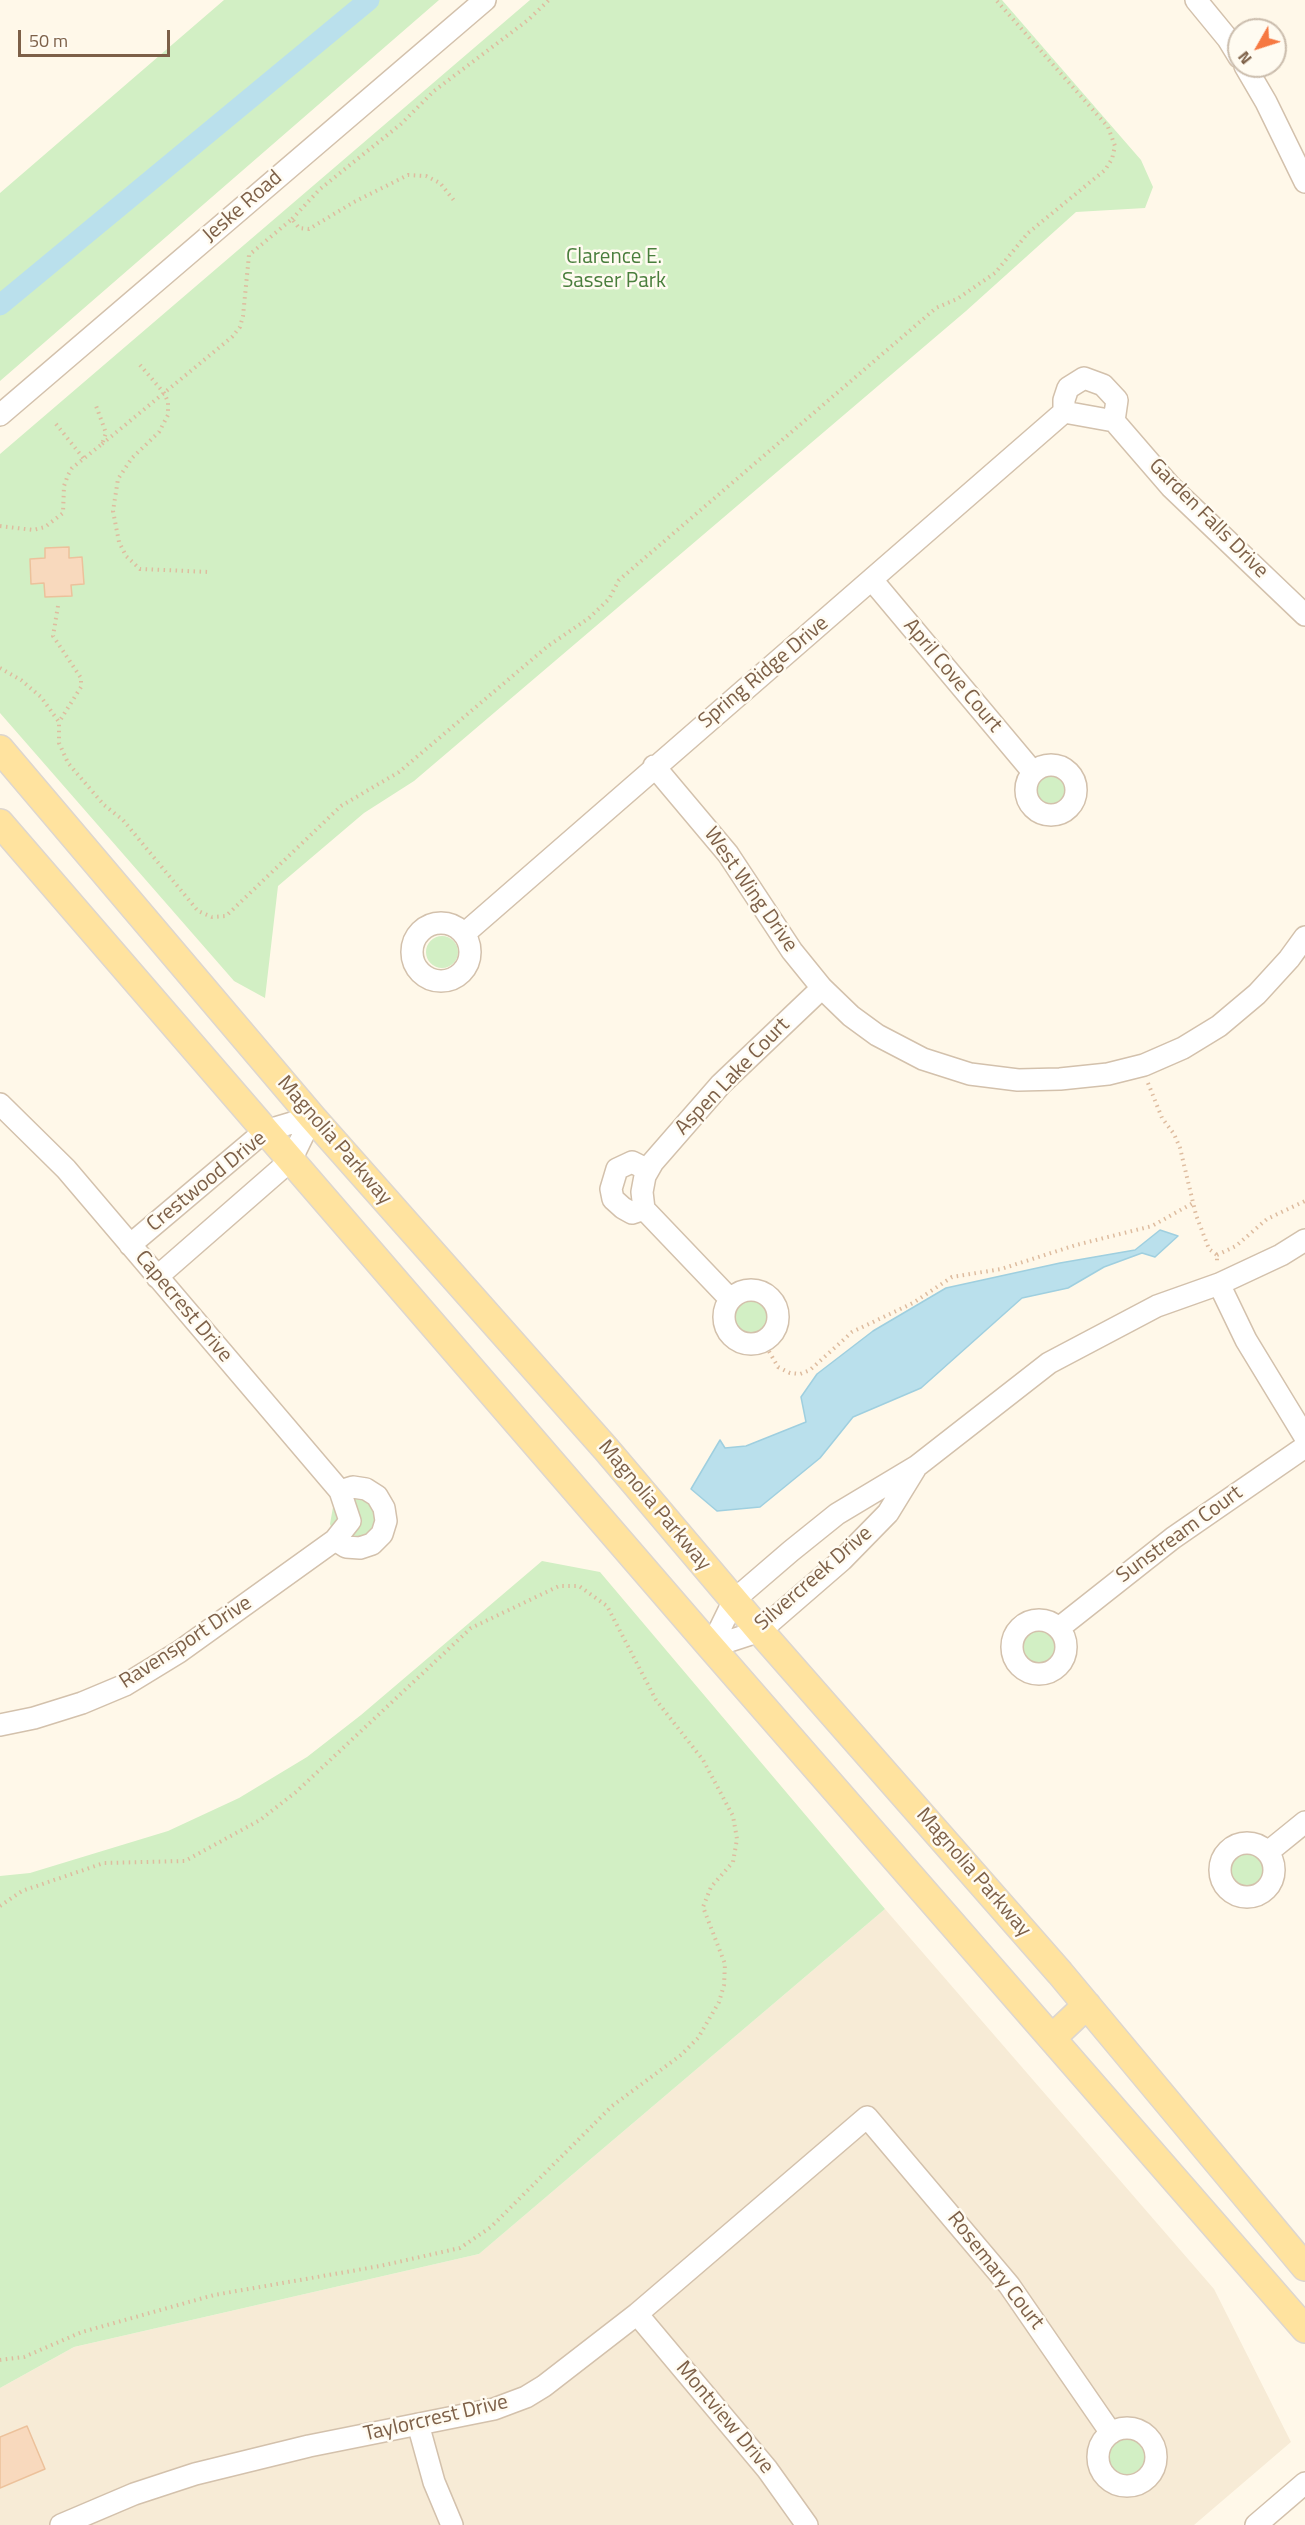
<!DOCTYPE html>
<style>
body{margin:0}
#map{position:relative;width:1305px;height:2525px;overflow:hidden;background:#fff8e9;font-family:"Titillium Web",sans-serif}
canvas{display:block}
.north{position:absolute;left:1227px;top:18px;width:60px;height:60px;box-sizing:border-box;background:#fffbf1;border:2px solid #cbbdad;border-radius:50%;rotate:231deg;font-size:16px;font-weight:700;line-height:24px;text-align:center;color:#7d6048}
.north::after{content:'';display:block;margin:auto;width:21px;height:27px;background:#f67841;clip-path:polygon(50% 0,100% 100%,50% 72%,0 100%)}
.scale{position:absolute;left:18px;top:30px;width:152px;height:27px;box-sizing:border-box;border:3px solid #7d6048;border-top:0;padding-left:8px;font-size:18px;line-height:21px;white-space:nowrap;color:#7d6048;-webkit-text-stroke:4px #fffbf1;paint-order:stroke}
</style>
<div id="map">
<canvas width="1305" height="2525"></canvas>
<div class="north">N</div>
<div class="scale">50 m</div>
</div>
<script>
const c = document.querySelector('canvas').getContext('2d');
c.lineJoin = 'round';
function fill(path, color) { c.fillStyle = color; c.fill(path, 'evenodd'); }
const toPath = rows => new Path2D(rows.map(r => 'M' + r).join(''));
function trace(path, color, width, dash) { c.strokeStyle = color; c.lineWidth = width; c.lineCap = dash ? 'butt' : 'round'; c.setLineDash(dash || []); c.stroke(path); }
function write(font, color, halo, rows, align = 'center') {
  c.font = font + ' "Titillium Web",sans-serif'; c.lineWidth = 5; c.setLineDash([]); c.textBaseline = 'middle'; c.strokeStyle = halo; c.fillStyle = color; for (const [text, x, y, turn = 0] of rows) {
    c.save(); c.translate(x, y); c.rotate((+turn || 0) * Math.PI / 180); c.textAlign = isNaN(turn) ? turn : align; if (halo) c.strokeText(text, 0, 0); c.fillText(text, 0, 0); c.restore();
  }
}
fill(toPath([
 [885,1909,1214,2289,1291,2442,1194,2525,0,2525,0,2388,74,2347,479,2254]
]), '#f7ebd6');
fill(toPath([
 [224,0,439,0,0,381,0,193],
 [530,0,1002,0,1141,160,1153,187,1145,208,1076,212,966,311,414,781,364,813,278,886,265,998,234,981,0,713,0,454],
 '1035 790a16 16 0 1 1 32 0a16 16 0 1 1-32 0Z',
 '426 952a16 16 0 1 1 32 0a16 16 0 1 1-32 0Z',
 '734 1317a17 17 0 1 1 34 0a17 17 0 1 1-34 0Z',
 [346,1495,371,1499,381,1520,362,1544,333,1532,330,1524,333,1507],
 [542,1561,600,1572,885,1909,479,2254,74,2347,0,2388,0,1876,30,1873,168,1831,239,1798,307,1757,361,1715],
 '1023 1647a16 16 0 1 1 32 0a16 16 0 1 1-32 0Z',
 '1231 1870a16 16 0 1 1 32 0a16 16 0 1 1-32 0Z',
 '1103 2459a25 25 0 1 1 50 0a25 25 0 1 1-50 0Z'
]), '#d2efc4');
const water = toPath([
 [1160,1230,1178,1236,1155,1257,1142,1253,1104,1267,1068,1288,1022,1298,921,1388,853,1417,820,1458,760,1507,717,1511,691,1489,720,1440,725,1448,746,1446,806,1422,801,1397,817,1374,873,1331,946,1288,1060,1263,1135,1250,1160,1230]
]);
fill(water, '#bae0ec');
trace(water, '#9fcfdf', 1.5);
trace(toPath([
 [0,305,369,0]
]), '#bae0ec', 21);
const building = toPath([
 [69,547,69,558,82,557,84,584,71,585,72,596,45,597,44,583,31,584,30,559,45,558,45,548,69,547],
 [27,2426,45,2469,0,2488,0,2437,27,2426]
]);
fill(building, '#f8d9bd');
trace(building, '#ecc19b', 1.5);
const minor = toPath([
 [1196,0,1228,39,1239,57],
 [1245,66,1266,102,1305,182],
 [1064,412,1114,421,1171,487,1305,615],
 [1064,412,1064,400,1068,388,1084,378,1103,385,1117,400,1114,421],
 [0,415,485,0],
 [872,580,1033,772],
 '1026 790a25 25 0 1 1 50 0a25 25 0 1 1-50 0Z',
 [654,766,728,854,792,951,822,988,851,1016,877,1035,923,1059,970,1074,1018,1080,1060,1079,1108,1074,1144,1065,1183,1048,1219,1026,1257,994,1289,959,1305,937],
 '412 952a29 29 0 1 1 58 0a29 29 0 1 1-58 0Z',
 [464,934,1064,412],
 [0,1104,66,1169,340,1491,350,1521,335,1540,179,1652,125,1685,82,1703,34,1718,0,1725],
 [644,1209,632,1213,623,1208,613,1199,611,1189,617,1169,632,1162,648,1170],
 [130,1245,265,1131,312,1117],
 [157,1277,291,1160,312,1117],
 [1219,1284,1246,1340,1305,1437],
 '724 1317a27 27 0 1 1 54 0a27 27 0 1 1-54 0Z',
 [730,1299,644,1209,642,1192,645,1176,653,1162,721,1084,822,988],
 [335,1540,346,1547,360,1548,372,1544,382,1534,386,1521,384,1508,377,1496,366,1489,353,1487,340,1491],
 '1012 1647a27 27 0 1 1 54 0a27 27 0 1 1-54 0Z',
 [1059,1628,1173,1538,1305,1447],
 [711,1647,734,1600,791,1551,837,1514,917,1466,1049,1363,1157,1306,1219,1284,1281,1255,1305,1240],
 [711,1647,760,1631,842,1560,888,1513,915,1469],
 '1220 1870a27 27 0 1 1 54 0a27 27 0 1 1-54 0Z',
 [1268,1852,1305,1822],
 [637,2314,767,2469,807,2525],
 [418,2424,434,2482,452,2525],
 '1098 2457a29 29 0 1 1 58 0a29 29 0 1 1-58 0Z',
 [61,2525,134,2494,195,2474,309,2446,494,2409,526,2397,544,2386,637,2314,867,2117,1009,2285,1111,2433],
 [1256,2525,1305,2483]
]);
const major = toPath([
 [0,749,312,1117,606,1449,760,1631,1060,1973,1305,2267],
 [0,823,711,1647,1305,2329],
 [1052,2038,1087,2005]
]);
trace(minor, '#d3c1ac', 24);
trace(major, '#ddd6cf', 30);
trace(toPath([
 [292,219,320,189,401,124,434,91,528,20,549,0],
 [140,365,164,393,168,402,168,415,159,432,132,458,118,479,113,511,119,542,126,556,140,569,209,572],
 [56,424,84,459],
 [102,444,232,337,240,327,243,316,249,255,292,219,299,228,309,229,354,202,408,175,426,176,440,183,456,203],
 [0,526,33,530,45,527,63,513,64,486,68,475,72,468,102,444,106,433,95,403],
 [58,606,53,636,81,678,81,687,59,722],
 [0,668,21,680,41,697,59,722,59,743,68,763,104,805,123,820,198,911,212,917,226,916,341,806,399,772,548,646,589,618,609,599,619,580,936,308,957,299,995,273,1028,233,1105,170,1112,159,1115,146,1108,127,996,0],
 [1148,1083,1162,1118,1174,1134,1180,1148,1196,1215,1209,1249,1217,1255,1217,1263],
 [1217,1255,1236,1246,1267,1219,1305,1201],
 [763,1341,778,1367,790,1373,800,1374,810,1370,852,1332,913,1303,952,1277,1001,1269,1076,1245,1152,1226,1193,1203],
 [0,1906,22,1891,104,1863,185,1861,260,1820,296,1792,471,1628,559,1586,579,1586,607,1606,656,1700,703,1760,733,1816,737,1839,733,1862,711,1887,703,1907,725,1964,724,1985,719,2002,698,2038,681,2055,612,2106,491,2227,460,2248,380,2266,214,2295,82,2332,24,2357,0,2360]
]), '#debc9f', 4, [1.5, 4.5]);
trace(minor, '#fff', 21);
trace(major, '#ffe39f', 27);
write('21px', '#7d6048', '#fffbf1', [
 ["Jeske Road",243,207,-41],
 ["Garden Falls Drive",1208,519,45],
 ["Spring Ridge Drive",764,673,-40],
 ["April Cove Court",952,676,50],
 ["West Wing Drive",750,890,55],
 ["Aspen Lake Court",733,1077,-46],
 ["Magnolia Parkway",334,1141,49],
 ["Crestwood Drive",207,1182,-39],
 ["Capecrest Drive",183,1307,50],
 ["Magnolia Parkway",654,1506,50],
 ["Sunstream Court",1180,1535,-36],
 ["Silvercreek Drive",814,1579,-41],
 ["Ravensport Drive",186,1643,-33],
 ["Magnolia Parkway",973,1873,49],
 ["Rosemary Court",995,2271,52],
 ["Montview Drive",724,2418,50],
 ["Taylorcrest Drive",436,2419,-13]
]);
write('21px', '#497e3c', '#fffbf1', [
 ["Clarence E.",614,258],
 ["Sasser Park",614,282]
]);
</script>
